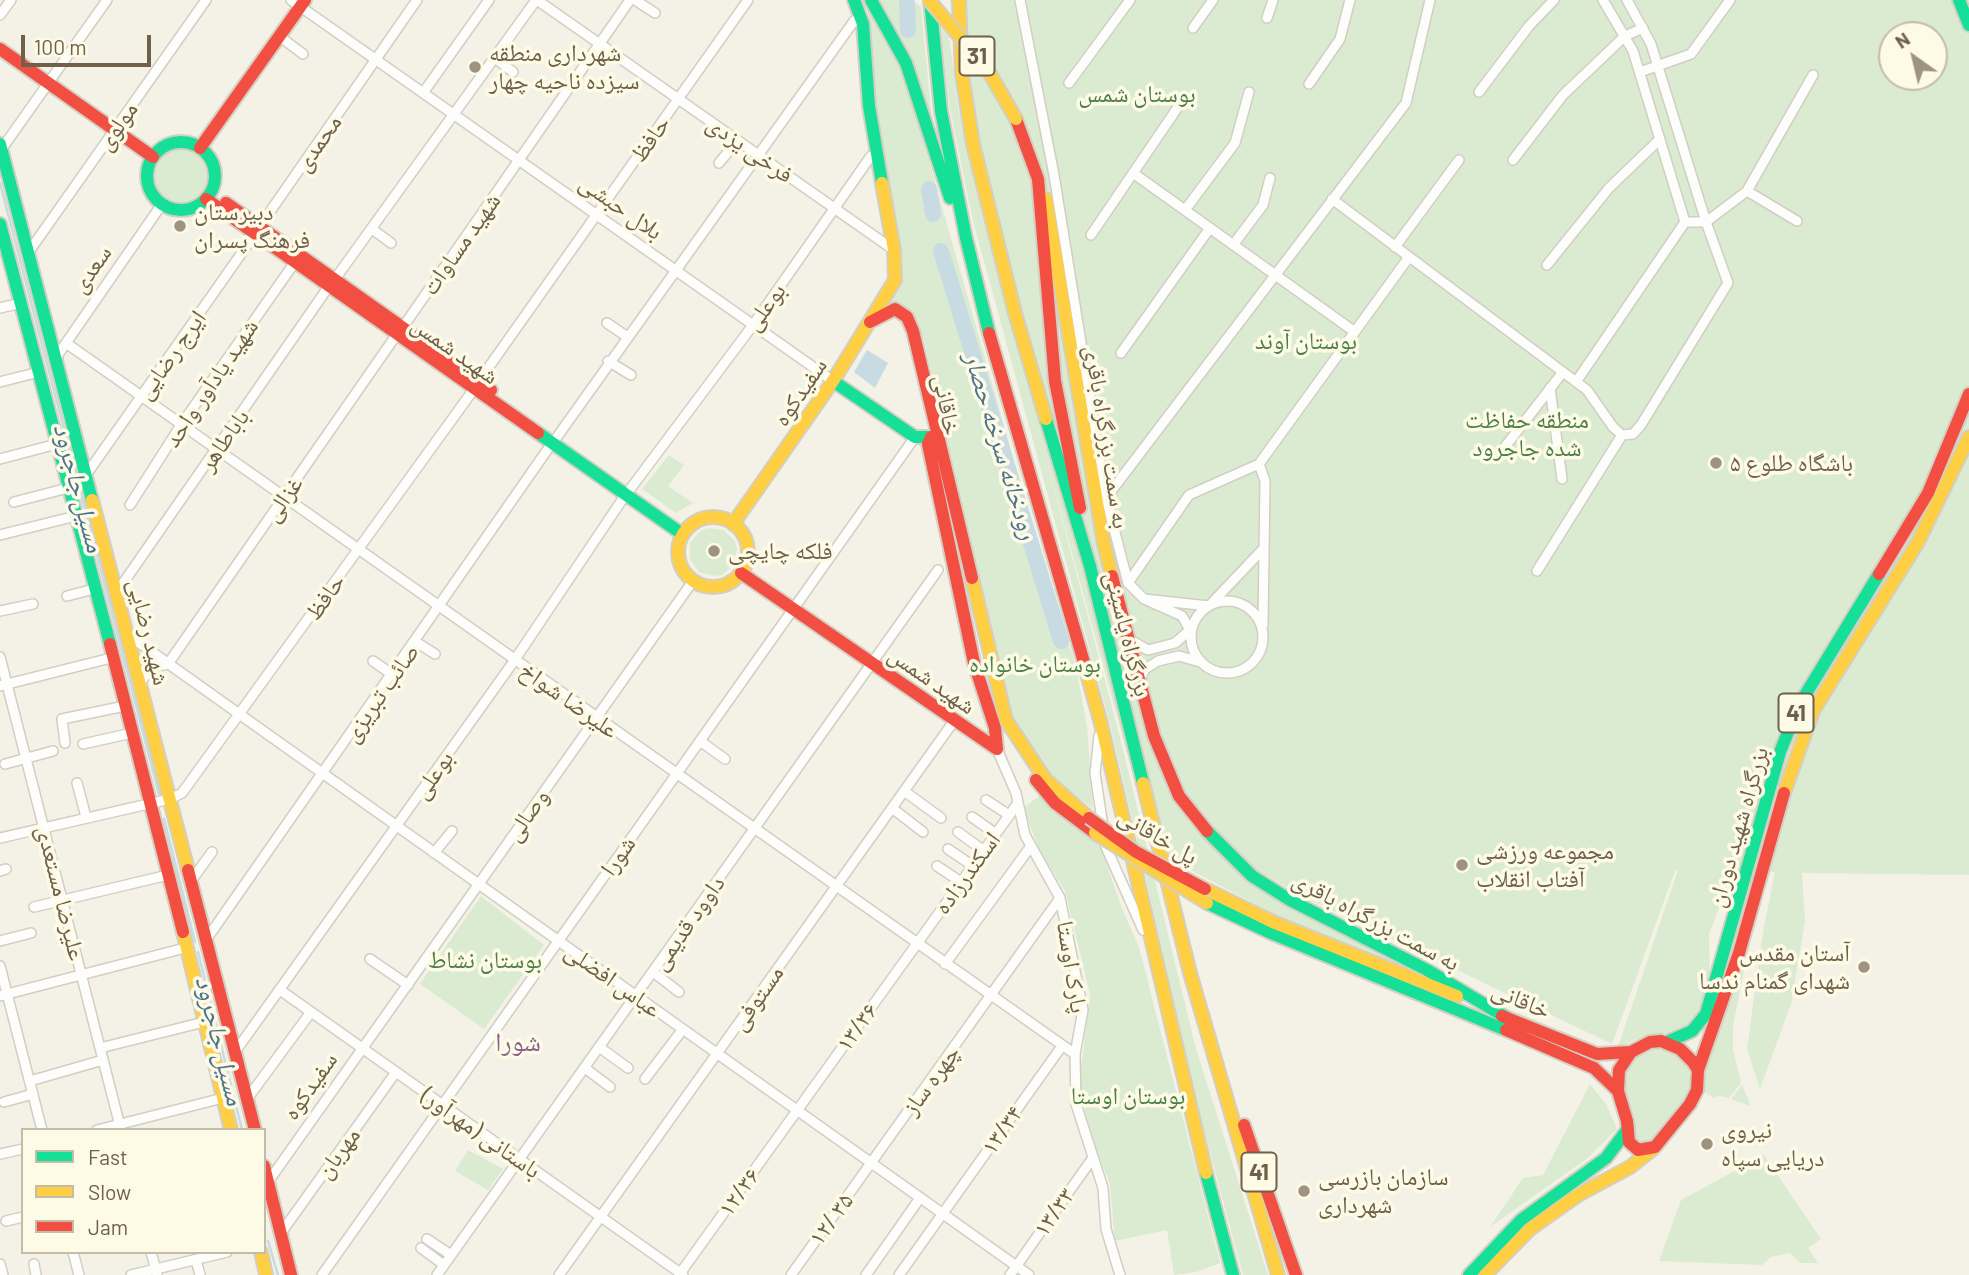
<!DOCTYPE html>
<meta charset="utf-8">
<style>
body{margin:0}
#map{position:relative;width:1969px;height:1275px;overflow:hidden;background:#f4f2e6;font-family:Barlow,sans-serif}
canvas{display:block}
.legend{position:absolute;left:21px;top:1128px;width:245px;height:126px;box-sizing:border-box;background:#fdfae6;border:2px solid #c4bca8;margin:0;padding:9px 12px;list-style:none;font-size:21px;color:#6f604a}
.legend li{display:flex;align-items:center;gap:14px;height:35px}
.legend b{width:35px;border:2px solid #c4bca8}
.north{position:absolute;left:1878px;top:21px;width:70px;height:70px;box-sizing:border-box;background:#fdfae6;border:2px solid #c4bca8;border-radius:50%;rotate:326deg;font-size:19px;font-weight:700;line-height:28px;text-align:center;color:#6f604a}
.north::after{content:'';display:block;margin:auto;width:24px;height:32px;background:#9e9381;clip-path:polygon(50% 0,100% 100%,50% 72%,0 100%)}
.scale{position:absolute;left:21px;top:35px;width:130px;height:32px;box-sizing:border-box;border:4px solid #6f604a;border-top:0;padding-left:9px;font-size:21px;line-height:24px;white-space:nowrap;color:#6f604a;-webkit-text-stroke:5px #fdfae6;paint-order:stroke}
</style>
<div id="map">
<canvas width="1969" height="1275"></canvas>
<ul class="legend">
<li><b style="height:9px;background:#16e098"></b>Fast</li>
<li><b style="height:9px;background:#ffcf43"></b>Slow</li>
<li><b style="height:9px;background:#f24e42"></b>Jam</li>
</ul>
<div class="north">N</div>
<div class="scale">100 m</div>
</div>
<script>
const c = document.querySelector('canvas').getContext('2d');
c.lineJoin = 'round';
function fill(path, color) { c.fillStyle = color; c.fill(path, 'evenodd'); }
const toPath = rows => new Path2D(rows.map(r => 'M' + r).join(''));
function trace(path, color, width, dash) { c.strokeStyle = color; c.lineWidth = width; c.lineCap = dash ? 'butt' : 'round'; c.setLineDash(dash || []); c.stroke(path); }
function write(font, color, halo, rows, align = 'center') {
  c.font = font + ' Barlow,"Noto Naskh Arabic",sans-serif'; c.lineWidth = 7; c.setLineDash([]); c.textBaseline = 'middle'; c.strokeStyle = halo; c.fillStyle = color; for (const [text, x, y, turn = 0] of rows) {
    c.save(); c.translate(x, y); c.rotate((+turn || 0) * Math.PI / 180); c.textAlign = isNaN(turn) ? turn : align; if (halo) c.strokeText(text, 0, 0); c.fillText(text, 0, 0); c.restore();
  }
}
fill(toPath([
 [861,0,866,0,901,62,1023,492,1076,666,1087,726,1093,809,1044,771,1013,721,924,340,908,310,893,303,885,307,901,271,901,260,875,104,868,12],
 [877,0,912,0,921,7,931,110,941,164],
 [950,0,1969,0,1969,875,1802,873,1805,921,1791,1004,1760,1089,1747,1049,1763,932,1775,872,1733,872,1709,934,1710,981,1705,1001,1692,1023,1675,1033,1650,1034,1618,1047,1678,870,1675,871,1612,1044,1304,897,1245,863,1229,864,1279,900,1456,990,1280,917,1175,862,1157,862,1044,451,1121,741,1196,1049,1268,1275,1243,1275,1203,1127,1110,724,972,217,949,104,940,27,949,36,960,120],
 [1892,35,1934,35,1934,77,1892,77],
 '154 176a28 28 0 1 1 56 0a28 28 0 1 1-56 0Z',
 [669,455,684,465,668,486,693,503,676,513,642,489],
 [708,528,724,530,735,541,737,549,734,565,722,575,714,576,699,572,690,559,690,543,700,531],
 [1039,796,1101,847,1121,906,1139,947,1220,1263,1196,1272,1174,1275,1167,1230,1115,1241,1110,1184,1092,1140,1079,1086,1090,994,1065,891,1040,851,1023,808],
 [481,896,544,945,484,1029,420,984],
 [1746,961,1733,1026,1733,1049,1741,1083,1729,1098,1719,1096,1714,1098,1703,1091,1708,1057],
 [1659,1049,1673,1053,1689,1069,1691,1093,1654,1140,1643,1147,1634,1135,1623,1090,1628,1063,1646,1050],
 [1590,1084,1606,1104,1617,1129,1588,1158,1490,1227,1523,1178,1543,1175],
 [1742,1085,1750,1104,1750,1106,1731,1099],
 [468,1150,503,1169,488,1190,455,1171],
 [1764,1155,1821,1239,1808,1248,1818,1263,1800,1263,1790,1253,1771,1257,1762,1265,1659,1261,1681,1200]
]), '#dbebd2');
fill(toPath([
 [867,350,888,363,875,388,854,372]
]), '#c9dbe2');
trace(toPath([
 [0,183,159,794],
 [164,819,195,942],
 [198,952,242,1130],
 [268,1241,278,1275]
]), '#c9dbe2', 2.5);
trace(toPath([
 [907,3,908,30],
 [929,189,933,214],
 [941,251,1061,641]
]), '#c9dbe2', 16);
const street = toPath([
 [291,0,833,381],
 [537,0,894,250],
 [635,0,655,13],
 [1020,0,1054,175,1106,498,1128,583,1144,599],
 [1603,0,1633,51,1685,222],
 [0,15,11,0],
 [1267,18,1273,0],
 [1193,28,1213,0],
 [279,36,303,54],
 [495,58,513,72],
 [1640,72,1691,54,1730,0],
 [1069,83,1130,0],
 [1309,84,1340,39,1350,0],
 [1479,92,1529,26,1554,0],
 [423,93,489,0],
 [1,150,107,0],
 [1513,160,1563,95,1625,36,1643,28],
 [719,163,737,141],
 [1133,173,1355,332],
 [1747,191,1797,221],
 [1332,199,1587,390,1613,427,1622,435,1633,434,1641,425,1728,283,1706,222,1651,44,1627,0],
 [1185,210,1235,143,1249,92],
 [1685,222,1706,222,1747,191,1813,75],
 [260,226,417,0],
 [372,229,391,243],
 [1091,235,1178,107],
 [1233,245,1263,205,1270,178],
 [1395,247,1459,160],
 [28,253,206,0],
 [1547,265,1609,188,1660,139],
 [335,279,536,0],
 [0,308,21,303],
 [607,323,626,336],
 [403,327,630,0],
 [66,343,1075,1054],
 [1121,353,1210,228],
 [55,359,162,204],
 [608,361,631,375],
 [479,381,748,0],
 [0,382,39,372],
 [1576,382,1685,222],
 [1550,388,1562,479],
 [557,437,854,21],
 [1504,448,1563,372],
 [0,459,57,444],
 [1259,464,1265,481,1263,625],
 [86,475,255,234],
 [631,488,753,325,871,156],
 [1106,498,1406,103,1430,0],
 [14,502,68,488],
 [130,505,181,425,295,262],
 [0,535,76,516],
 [1537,571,1622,435],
 [1128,583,1189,495,1259,464,1409,257],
 [117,592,329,286],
 [67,596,94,589],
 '1191 637a36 36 0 1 1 72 0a36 36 0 1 1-72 0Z',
 [0,611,33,604],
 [128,635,1029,1275],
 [1128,639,1148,650,1175,643,1190,630,1182,616,1144,599,1209,606,1264,548],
 [416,642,435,654],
 [0,657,121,1130],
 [373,661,393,675],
 [1139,681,1145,669,1158,661,1179,656,1200,662],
 [140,683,151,668,168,664,397,334],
 [0,686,111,658],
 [1099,736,1095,773,1106,847,1143,930],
 [700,741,725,759],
 [65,743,62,719,125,706],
 [83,744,132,733],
 [997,749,1016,793,1025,835,1060,898,1083,1010,1075,1054,1076,1104,1103,1188,1106,1229,1120,1275],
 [5,764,53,751],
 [77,783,86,817],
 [904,791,941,818],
 [986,800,1009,815],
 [892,808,923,832],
 [972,817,996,834],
 [958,832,984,851],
 [0,838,170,799,182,793,474,389],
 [948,849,973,866],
 [434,853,452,831],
 [937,866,961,882],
 [0,871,6,869],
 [191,881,212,852],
 [34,907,168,875],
 [206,940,552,443],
 [0,941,31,933],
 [370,959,408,985],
 [945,964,1031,846],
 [0,966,42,1130],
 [653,972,679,992],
 [280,990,683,1275],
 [0,996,185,948],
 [599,1047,628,1068],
 [100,1048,204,1022],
 [235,1052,514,661,626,494],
 [585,1068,610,1087],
 [645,1079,683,1029],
 [30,1081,103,1060],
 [247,1099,311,1012],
 [4,1102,33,1094],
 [97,1130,223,1098],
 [0,1154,23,1149],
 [268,1182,693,581],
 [6,1221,23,1217],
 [281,1233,396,1072],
 [427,1239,451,1255],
 [421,1248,444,1265],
 [73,1252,79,1275],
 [151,1252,157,1274],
 [196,1260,200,1275],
 [0,1264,3,1275],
 [34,1264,36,1275],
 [131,1275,227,1252],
 [322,1275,915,437],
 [437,1275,938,570],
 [559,1275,954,721],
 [679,1275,1018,803],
 [791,1275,1060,898],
 [866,1275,920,1198],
 [899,1275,1062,1046],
 [1010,1275,1092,1159]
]);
const fast = toPath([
 [854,0,863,24,869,106,882,183],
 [871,0,906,63,950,198],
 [930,0,941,111,966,238,989,333],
 [1959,0,1969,25],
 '147 176a34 34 0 1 1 68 0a34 34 0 1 1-68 0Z',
 [0,144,92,500],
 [0,224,110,644],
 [833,381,915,437,931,437],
 [1046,419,1090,566,1143,783],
 [538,433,682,534],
 [1207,831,1252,876,1290,900,1427,970,1507,1018],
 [1207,903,1271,933,1506,1030],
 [1667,1042,1692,1031,1706,1014,1780,752,1799,705,1879,574],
 [1206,1173,1233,1275],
 [1469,1275,1521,1220,1606,1158,1628,1129]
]);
const slow = toPath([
 [959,0,962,74,973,144,1015,313,1046,419],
 [1046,199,1104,544,1112,576],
 [92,500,188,870],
 '678 552a35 35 0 1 1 70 0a35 35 0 1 1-70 0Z',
 [733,524,833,381,895,280,894,250,882,183],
 [972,578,1006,720,1045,779,1089,818],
 [1085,666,1101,724,1206,1173],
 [1143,783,1190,973,1278,1275],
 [1784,793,1813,711,1918,542,1969,437],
 [1205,889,1275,923,1457,996],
 [183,932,231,1130],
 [261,1252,266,1275],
 [1485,1275,1530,1229,1578,1195,1630,1167,1653,1149]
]);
const jam = toPath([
 [0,49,153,157],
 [1016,119,1038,179,1055,381,1080,508],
 [200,148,305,0],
 [206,199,538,433],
 [226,203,491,390],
 [870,322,895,309,907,317,913,331,972,578],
 [989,333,1085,666],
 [931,437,928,444,974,663,995,728,997,749],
 [741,573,997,749],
 [1879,574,1928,493,1969,394],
 [1112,576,1154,736,1179,796,1207,831],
 [110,644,183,932],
 [1036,780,1055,803,1095,833],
 [188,870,255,1130],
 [1502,1016,1597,1054,1631,1052],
 [1506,1030,1594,1068,1618,1091],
 [1661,1041,1680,1049,1693,1062,1698,1070,1697,1090,1690,1104,1655,1147,1638,1150,1629,1142,1627,1121,1618,1091,1619,1070,1631,1052,1650,1042,1661,1041],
 [1698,1070,1739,953,1784,793],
 [1244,1125,1296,1275],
 [264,1166,291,1275]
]);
trace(street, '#d2cec2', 12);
trace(fast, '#d4cfc3', 16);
trace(slow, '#d4cfc3', 16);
trace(jam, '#d4cfc3', 16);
trace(street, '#fdfdfb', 9);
trace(fast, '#16e098', 12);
trace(slow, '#ffcf43', 12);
trace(jam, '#f24e42', 12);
const slowBridge = toPath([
 [929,0,989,72,1016,119],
 [1095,833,1207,903]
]);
const jamBridge = toPath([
 [1089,818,1136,852,1205,889]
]);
trace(slowBridge, '#d4cfc3', 16, []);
trace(jamBridge, '#d4cfc3', 16, []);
trace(slowBridge, '#ffcf43', 12);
trace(jamBridge, '#f24e42', 12);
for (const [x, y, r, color] of [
 [475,67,7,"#9e9381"],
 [180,226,7,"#9e9381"],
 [1716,463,7,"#9e9381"],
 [714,551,7,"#9e9381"],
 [1462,865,7,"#9e9381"],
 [1864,967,7,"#9e9381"],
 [1707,1144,7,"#9e9381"],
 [1304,1191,7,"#9e9381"]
]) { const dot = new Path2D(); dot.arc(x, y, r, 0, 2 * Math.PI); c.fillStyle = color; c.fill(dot); trace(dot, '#fdfae6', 2.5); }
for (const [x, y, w] of [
 [977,56,35],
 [1796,713,35],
 [1259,1172,35]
]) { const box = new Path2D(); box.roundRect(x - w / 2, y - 19.5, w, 39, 5); c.fillStyle = '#fdfae6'; c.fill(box); trace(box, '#6f604a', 2); }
write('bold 23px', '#6f604a', null, [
 ["31",977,56],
 ["41",1796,713],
 ["41",1259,1172]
]);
write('24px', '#6f604a', '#fdfae6', [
 ["شهرداری منطقه",489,53],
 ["سیزده ناحیه چهار",489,81],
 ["دبیرستان",194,212],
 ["فرهنگ پسران",194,240],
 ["باشگاه طلوع ۵",1730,463],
 ["فلکه چایچی",728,551],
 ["مجموعه ورزشی",1476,851],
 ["آفتاب انقلاب",1476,879],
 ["آستان مقدس",1850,953,"right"],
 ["شهدای گمنام ندسا",1850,981,"right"],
 ["نیروی",1721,1130],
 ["دریایی سپاه",1721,1158],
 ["سازمان بازرسی",1318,1177],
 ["شهرداری",1318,1205]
], 'left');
write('24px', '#4c7f48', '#fdfae6', [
 ["بوستان شمس",1137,94],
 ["بوستان آوند",1306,341],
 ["منطقه حفاظت",1527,420],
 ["شده جاجرود",1527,448],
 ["بوستان خانواده",1035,664],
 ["بوستان نشاط",485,960],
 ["بوستان اوستا",1128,1096]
]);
write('24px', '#6f604a', '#fdfae6', [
 ["مولوی",117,126,-55],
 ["حافظ",650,139,-55],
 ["محمدی",318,143,-55],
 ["فرخی یزدی",750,149,35],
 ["بلال حبشی",621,207,35],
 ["شهید مساوات",461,244,-55],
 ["سعدی",91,269,-55],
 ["بوعلی",765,307,-54],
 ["شهید شمس",455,350,35],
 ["ایرج رضایی",171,355,-55],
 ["شهید یادآور واحد",211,383,-56],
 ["سفیدکوه",800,392,-56],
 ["خاقانی",947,405,80],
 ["به سمت بزرگراه باقری",1107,437,81],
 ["باباطاهر",224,440,-55],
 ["غزالی",283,499,-55],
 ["حافظ",325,597,-55],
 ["شهید رضایی",149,632,76],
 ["بزرگراه یاسینی",1128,634,76],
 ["شهید شمس",932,680,35],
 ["صائب تبریزی",381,693,-55],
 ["علیرضا شواخ",569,700,35],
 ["بوعلی",433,775,-55],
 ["وصالی",527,815,-55],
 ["بزرگراه شهید دوران",1738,827,-74],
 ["پل خاقانی",1158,836,31],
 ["شورا",618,856,-55],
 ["اسکندرزاده",967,873,-54],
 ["علیرضا مستعدی",61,893,76],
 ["به سمت بزرگراه باقری",1376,921,28],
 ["داوود قدیمی",688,923,-55],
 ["پارک اوستا",1072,967,81],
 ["عباس افضلی",613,980,35],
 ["مستوفی",757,998,-55],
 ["خاقانی",1521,1000,23],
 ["۱۳/۳۶",857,1027,-54],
 ["چهره ساز",931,1080,-54],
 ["سفیدکوه",310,1086,-55],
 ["۱۳/۳۴",1002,1130,-55],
 ["باستانی (مهرآور)",481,1133,35],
 ["مهربان",338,1153,-54],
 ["۱۲/۳۶",739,1192,-54],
 ["۱۳/۳۳",1054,1212,-55],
 ["۱۲/ ۳۵",831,1219,-54]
]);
write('italic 26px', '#4c748e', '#fdfae6', [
 ["رودخانه سرخه حصار",1001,446,73],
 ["مسیل جاجرود",79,488,75],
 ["مسیل جاجرود",220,1041,76]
]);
write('26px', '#87628c', '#fdfae6', [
 ["شورا",518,1042]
]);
</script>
